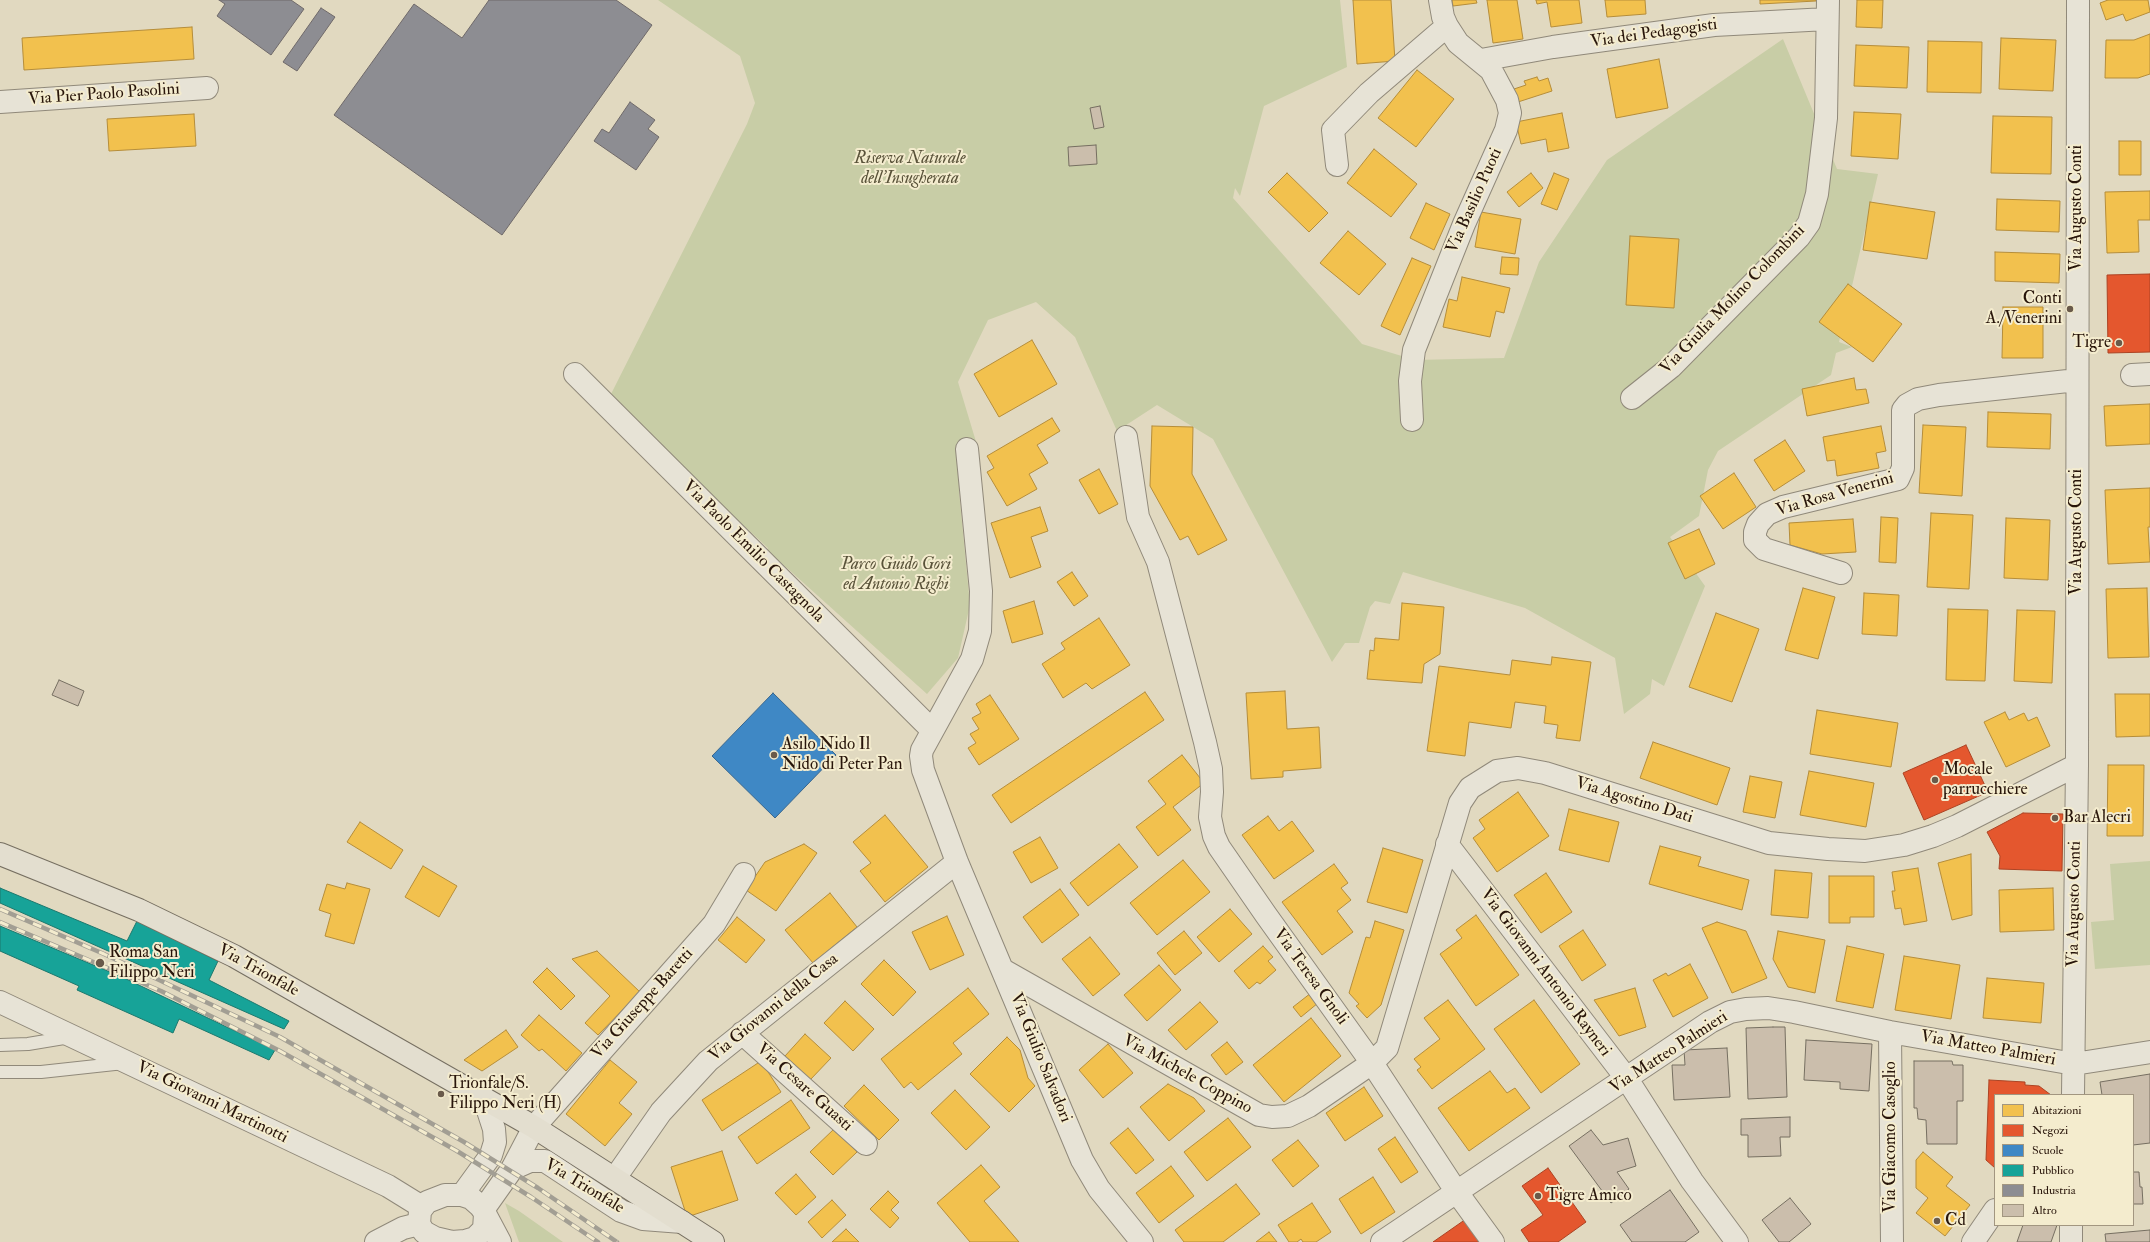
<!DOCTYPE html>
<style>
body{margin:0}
#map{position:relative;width:2150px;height:1242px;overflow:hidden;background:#e1d9c0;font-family:"IM FELL Double Pica",serif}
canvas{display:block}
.legend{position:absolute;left:1994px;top:1094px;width:140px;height:132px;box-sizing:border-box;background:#f4ecce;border:1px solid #a29680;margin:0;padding:5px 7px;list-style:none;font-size:12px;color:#28150a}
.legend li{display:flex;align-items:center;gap:8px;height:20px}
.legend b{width:20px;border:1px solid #a29680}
</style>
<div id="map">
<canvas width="2150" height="1242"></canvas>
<ul class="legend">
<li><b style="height:11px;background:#f2c14e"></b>Abitazioni</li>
<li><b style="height:11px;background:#e4572e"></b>Negozi</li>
<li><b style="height:11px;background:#3f88c5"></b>Scuole</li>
<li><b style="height:11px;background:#17a398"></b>Pubblico</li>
<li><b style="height:11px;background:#8d8d92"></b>Industria</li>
<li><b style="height:11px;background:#cbbeac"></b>Altro</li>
</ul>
</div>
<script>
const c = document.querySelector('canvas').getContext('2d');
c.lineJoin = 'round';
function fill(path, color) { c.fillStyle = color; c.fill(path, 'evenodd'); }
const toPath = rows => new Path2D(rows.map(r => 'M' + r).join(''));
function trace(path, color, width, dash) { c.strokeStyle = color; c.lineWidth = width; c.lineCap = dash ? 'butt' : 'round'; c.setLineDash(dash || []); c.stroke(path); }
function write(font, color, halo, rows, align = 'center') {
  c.font = font + ' "IM FELL Double Pica",serif'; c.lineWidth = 4; c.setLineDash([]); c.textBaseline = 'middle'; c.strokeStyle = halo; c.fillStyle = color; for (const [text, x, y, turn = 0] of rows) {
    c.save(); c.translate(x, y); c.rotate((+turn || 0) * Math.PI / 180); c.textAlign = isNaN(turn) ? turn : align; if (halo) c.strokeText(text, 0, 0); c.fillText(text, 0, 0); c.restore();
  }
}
fill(toPath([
 [658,0,1340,0,1347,67,1264,106,1240,196,1235,188,1233,198,1362,344,1415,360,1504,358,1539,262,1607,160,1783,39,1837,169,1878,174,1839,342,1852,347,1836,353,1831,375,1718,451,1708,470,1699,516,1670,537,1705,586,1664,686,1652,679,1650,694,1624,714,1615,658,1525,608,1403,572,1390,604,1375,601,1370,607,1359,643,1345,643,1332,662,1213,439,1157,405,1117,431,1075,337,1036,302,988,320,958,382,977,445,959,491,970,605,958,658,927,694,767,550,768,548,608,400,747,124,755,103,740,56],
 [2150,861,2150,965,2095,969,2091,922,2114,920,2110,864],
 [505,1203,519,1211,563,1242,519,1242]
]), '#c8cda6');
const homes = toPath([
 [1353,0,1391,0,1395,61,1357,64,1353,0],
 [1452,0,1476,0,1477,3,1453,6,1452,0],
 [1487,0,1517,0,1523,39,1493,43,1487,0],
 [1536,0,1579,0,1582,23,1551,27,1547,2,1537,4,1536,0],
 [1605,0,1645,0,1646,14,1607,17,1605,0],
 [1760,0,1816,0,1816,1,1760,4,1760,0],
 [1857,0,1883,0,1882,28,1856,27,1857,0],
 [2108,0,2148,0,2150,12,2126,21,2123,14,2106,20,2100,3,2108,0],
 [192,27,194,59,24,70,22,38,192,27],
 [2150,34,2150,74,2138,78,2105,78,2106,40,2134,40,2150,34],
 [2001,38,2056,40,2053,91,1999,89,2001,38],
 [1928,41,1982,42,1981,93,1927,92,1928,41],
 [1856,45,1909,47,1907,88,1854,86,1856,45],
 [1659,59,1668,108,1616,118,1607,69,1659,59],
 [1417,70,1454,99,1416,147,1378,118,1417,70],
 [1537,77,1539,81,1548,78,1552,91,1518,102,1514,89,1526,85,1524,81,1537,77],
 [1854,112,1901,114,1898,159,1851,156,1854,112],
 [1562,113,1569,148,1548,152,1546,139,1521,144,1516,122,1562,113],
 [194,114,196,146,109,151,107,119,194,114],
 [1993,116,2052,117,2051,174,1991,173,1993,116],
 [2119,141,2141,141,2141,175,2119,175,2119,141],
 [1374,149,1417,184,1391,217,1347,183,1374,149],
 [1287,173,1328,213,1309,232,1268,192,1287,173],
 [1531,173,1543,188,1519,207,1507,192,1531,173],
 [1554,173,1569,179,1557,210,1541,204,1554,173],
 [2150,191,2150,220,2138,220,2139,252,2107,253,2105,192,2150,191],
 [1997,199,2060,201,2059,232,1996,230,1997,199],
 [1870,202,1935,212,1927,259,1863,250,1870,202],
 [1426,203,1450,214,1434,250,1410,238,1426,203],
 [1481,212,1521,219,1515,254,1475,247,1481,212],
 [1348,231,1386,264,1359,295,1320,263,1348,231],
 [1630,236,1679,239,1674,308,1626,305,1630,236],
 [1995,252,2060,254,2059,283,1995,281,1995,252],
 [1502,257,1519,258,1518,275,1500,274,1502,257],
 [1412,258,1431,266,1400,335,1381,326,1412,258],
 [1462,277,1510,288,1504,313,1496,311,1490,337,1443,327,1449,299,1457,301,1462,277],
 [1848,284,1902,324,1873,362,1819,322,1848,284],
 [2003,307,2043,307,2043,358,2002,358,2003,307],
 [1032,340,1057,384,999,417,974,374,1032,340],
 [1854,378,1856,390,1866,389,1869,403,1807,416,1802,389,1854,378],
 [2150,404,2150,444,2106,446,2104,406,2150,404],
 [1988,412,2051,414,2050,449,1987,447,1988,412],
 [1052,418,1060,431,1037,445,1048,463,1029,474,1037,489,1007,506,987,472,994,468,987,456,1052,418],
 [1923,425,1966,427,1962,496,1919,493,1923,425],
 [1152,426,1193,427,1192,474,1227,540,1198,555,1188,536,1180,540,1150,486,1152,426],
 [1881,426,1886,451,1876,453,1879,468,1837,476,1835,460,1827,461,1823,437,1881,426],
 [1785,440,1805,471,1774,491,1754,460,1785,440],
 [1099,469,1118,504,1099,514,1079,480,1099,469],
 [1734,473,1756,507,1723,529,1700,496,1734,473],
 [2150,488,2150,527,2148,527,2150,562,2108,564,2105,490,2150,488],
 [1040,507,1048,531,1031,537,1041,567,1010,578,991,523,1040,507],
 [1931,513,1973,515,1969,589,1927,587,1931,513],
 [1881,517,1898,518,1896,563,1879,562,1881,517],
 [2006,518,2050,520,2048,580,2004,578,2006,518],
 [1853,519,1856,552,1822,554,1790,545,1789,523,1853,519],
 [1699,529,1715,564,1685,579,1668,543,1699,529],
 [1072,572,1088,596,1074,606,1057,582,1072,572],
 [1803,588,1835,597,1818,659,1785,650,1803,588],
 [2147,588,2149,657,2108,658,2106,589,2147,588],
 [1864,593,1899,595,1897,636,1862,634,1864,593],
 [1034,601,1043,634,1012,643,1003,611,1034,601],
 [1402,603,1444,607,1440,654,1424,664,1422,683,1367,679,1370,650,1374,651,1375,638,1399,640,1402,603],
 [1948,609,1988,610,1985,681,1946,680,1948,609],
 [2017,610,2055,611,2052,683,2014,681,2017,610],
 [1716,613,1759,629,1732,702,1689,687,1716,613],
 [1099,618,1130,665,1092,689,1086,683,1063,698,1042,664,1065,649,1061,643,1099,618],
 [1552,657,1591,662,1580,741,1556,738,1558,725,1544,723,1546,706,1515,702,1511,728,1469,722,1465,756,1427,751,1439,666,1510,675,1512,660,1551,665,1552,657],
 [1285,691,1287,729,1319,727,1321,768,1283,771,1283,777,1251,779,1246,693,1285,691],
 [1145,692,1164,720,1011,823,992,795,1145,692],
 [2115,694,2150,694,2150,736,2116,737,2115,694],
 [990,695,1019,739,979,765,968,748,976,743,970,734,979,729,972,718,981,713,976,704,990,695],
 [1817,710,1898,723,1891,767,1810,754,1817,710],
 [2005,712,2009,720,2024,713,2028,721,2037,717,2050,746,2006,767,1984,722,2005,712],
 [1653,742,1730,768,1717,805,1640,778,1653,742],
 [1182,755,1204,783,1173,807,1191,830,1158,856,1136,827,1166,804,1148,781,1182,755],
 [2108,765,2144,765,2143,836,2107,836,2108,765],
 [1809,771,1874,783,1866,827,1800,815,1809,771],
 [1750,776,1782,782,1775,818,1743,812,1750,776],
 [1518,792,1549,836,1497,872,1473,838,1485,829,1479,820,1518,792],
 [1569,809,1619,822,1609,862,1559,850,1569,809],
 [885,815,928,867,885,902,860,871,871,863,853,842,885,815],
 [1268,816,1279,831,1292,821,1314,851,1274,879,1242,835,1268,816],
 [360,822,403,850,391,869,347,842,360,822],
 [1040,837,1058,868,1031,883,1013,852,1040,837],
 [804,844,817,853,776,911,746,890,765,862,804,844],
 [1119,844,1138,867,1088,906,1070,883,1119,844],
 [1660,846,1701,857,1698,866,1749,880,1742,910,1649,884,1660,846],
 [1383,848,1423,860,1407,913,1367,902,1383,848],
 [1971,854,1972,915,1952,920,1938,863,1971,854],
 [1183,860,1210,892,1157,935,1130,903,1183,860],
 [1334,864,1348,883,1341,888,1351,900,1337,911,1353,932,1322,955,1282,902,1334,864],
 [423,866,457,886,439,917,405,897,423,866],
 [1918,868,1927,921,1904,925,1901,908,1895,909,1892,891,1895,891,1892,872,1918,868],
 [1775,870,1812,873,1808,918,1771,915,1775,870],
 [1546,873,1572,912,1541,933,1514,895,1546,873],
 [1829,876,1874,876,1874,917,1850,917,1850,923,1829,923,1829,876],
 [347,883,370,889,354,944,325,936,331,914,319,910,327,884,345,889,347,883],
 [2053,888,2054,930,2000,932,1999,890,2053,888],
 [1060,889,1079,915,1042,943,1023,917,1060,889],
 [830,893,857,927,813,963,785,930,830,893],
 [1230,909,1252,934,1219,962,1197,937,1230,909],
 [1476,915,1519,975,1476,1006,1440,954,1462,938,1456,930,1476,915],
 [947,916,964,955,930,970,912,932,947,916],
 [737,917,765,940,746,963,718,940,737,917],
 [1375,921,1404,930,1381,1005,1367,1018,1356,1006,1359,1004,1349,993,1366,937,1370,938,1375,921],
 [1717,922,1746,931,1767,978,1732,993,1702,928,1717,922],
 [1583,930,1606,965,1582,981,1559,946,1583,930],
 [1184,931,1202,953,1175,975,1157,953,1184,931],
 [1778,931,1825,940,1815,993,1788,987,1773,959,1778,931],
 [1090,937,1120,974,1093,996,1062,959,1090,937],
 [1263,946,1273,957,1268,961,1276,970,1260,984,1257,982,1249,989,1234,971,1263,946],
 [1847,946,1884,954,1873,1008,1836,1001,1847,946],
 [597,951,640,992,598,1035,585,1023,610,996,572,959,597,951],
 [1904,956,1960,965,1951,1019,1895,1010,1904,956],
 [884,960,916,992,893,1016,861,984,884,960],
 [1690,964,1708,998,1673,1017,1653,980,1666,973,1668,976,1690,964],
 [1159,965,1181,990,1147,1021,1124,995,1159,965],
 [547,968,575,996,561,1010,533,982,547,968],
 [1987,978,2044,983,2041,1023,1983,1018,1987,978],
 [968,988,989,1014,953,1043,962,1054,918,1090,911,1082,904,1088,881,1059,968,988],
 [1635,988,1646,1027,1619,1036,1594,1000,1635,988],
 [1311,993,1318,1003,1301,1017,1293,1007,1311,993],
 [1448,1000,1485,1049,1432,1089,1417,1070,1421,1067,1414,1059,1440,1039,1424,1018,1448,1000],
 [1534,1000,1580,1064,1541,1093,1494,1029,1534,1000],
 [845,1001,874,1029,853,1051,824,1023,845,1001],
 [1200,1002,1218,1022,1186,1050,1168,1030,1200,1002],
 [539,1015,582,1053,566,1071,542,1049,539,1051,521,1035,539,1015],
 [1311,1018,1341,1056,1284,1102,1253,1065,1311,1018],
 [506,1030,518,1047,482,1071,464,1060,506,1030],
 [805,1034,831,1058,810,1080,785,1056,805,1034],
 [1007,1037,1020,1050,1028,1078,1035,1086,1009,1112,970,1074,1007,1037],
 [1227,1042,1243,1062,1226,1075,1211,1055,1227,1042],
 [1108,1044,1133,1073,1103,1098,1079,1070,1108,1044],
 [610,1060,637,1082,619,1103,632,1114,605,1146,566,1114,610,1060],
 [761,1061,781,1092,722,1131,702,1100,761,1061],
 [1490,1071,1507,1093,1515,1088,1530,1108,1469,1151,1438,1108,1490,1071],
 [1168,1084,1194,1098,1205,1111,1169,1141,1140,1107,1168,1084],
 [864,1085,899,1120,879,1140,844,1106,864,1085],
 [1364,1087,1383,1116,1345,1141,1326,1113,1364,1087],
 [955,1090,990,1127,966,1150,931,1113,955,1090],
 [791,1100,810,1128,757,1164,738,1137,791,1100],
 [1228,1118,1251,1147,1207,1181,1184,1152,1228,1118],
 [1128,1128,1154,1160,1136,1174,1110,1143,1128,1128],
 [834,1129,857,1152,833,1175,810,1152,834,1129],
 [1395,1137,1418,1172,1401,1183,1378,1149,1395,1137],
 [1298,1140,1319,1166,1293,1187,1272,1160,1298,1140],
 [722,1151,738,1200,687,1217,671,1167,722,1151],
 [1923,1152,1953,1177,1946,1186,1970,1205,1945,1236,1916,1213,1928,1198,1916,1188,1916,1160,1923,1152],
 [981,1165,1000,1187,984,1201,1019,1242,970,1242,937,1203,981,1165],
 [1171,1166,1194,1196,1159,1223,1136,1193,1171,1166],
 [796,1174,816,1197,796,1215,775,1193,796,1174],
 [1373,1177,1395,1212,1361,1234,1339,1199,1373,1177],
 [1236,1184,1260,1214,1223,1242,1184,1242,1175,1230,1236,1184],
 [888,1191,899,1202,891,1210,899,1218,890,1228,870,1209,888,1191],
 [832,1200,846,1215,822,1238,808,1222,832,1200],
 [1312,1203,1331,1232,1316,1242,1303,1242,1301,1239,1297,1242,1289,1242,1278,1225,1312,1203],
 [846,1229,859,1242,832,1242,846,1229],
 [1269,1232,1277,1242,1256,1242,1269,1232]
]);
fill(homes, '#f2c14e');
trace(homes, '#b58d3a', 1);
const shops = toPath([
 [2150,274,2150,352,2108,353,2107,275,2150,274],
 [1966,745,1988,792,1924,820,1903,773,1966,745],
 [2023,813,2063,814,2062,871,1999,869,2000,856,1987,832,2023,813],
 [1989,1080,2025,1082,2025,1085,2039,1086,2051,1095,1995,1095,1995,1168,1986,1160,1989,1080],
 [1548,1168,1586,1222,1558,1242,1529,1242,1521,1230,1543,1215,1522,1186,1548,1168],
 [1466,1219,1483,1242,1433,1242,1466,1219]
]);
fill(shops, '#e4572e');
trace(shops, '#ac4323', 1);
const schools = toPath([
 [773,693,836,755,775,818,712,756,773,693]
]);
fill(schools, '#3f88c5');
trace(schools, '#38668d', 1);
const public = toPath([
 [0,888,127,941,137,921,218,961,209,980,289,1021,284,1029,0,903,0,888],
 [0,926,122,977,275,1050,269,1060,179,1019,173,1033,77,990,79,986,0,951,0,926]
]);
fill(public, '#17a398');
trace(public, '#1c786d', 1);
const industry = toPath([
 [219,0,291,0,304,9,271,55,217,16,225,4,219,0],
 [489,0,616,0,652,25,502,235,334,115,414,4,462,38,489,0],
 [321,8,335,17,297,71,283,62,321,8],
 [630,102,655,120,648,129,659,137,636,170,594,141,602,129,609,133,630,102]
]);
fill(industry, '#8d8d92');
trace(industry, '#6f6969', 1);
const building = toPath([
 [1100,106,1104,127,1094,129,1090,108,1100,106],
 [1096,145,1097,164,1069,166,1068,147,1096,145],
 [59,680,84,691,78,706,52,695,59,680],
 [1773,1027,1785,1027,1787,1097,1748,1099,1746,1028,1773,1027],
 [1806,1040,1872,1044,1869,1091,1840,1089,1840,1082,1804,1080,1806,1040],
 [1727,1048,1730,1097,1674,1100,1672,1065,1685,1065,1684,1050,1727,1048],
 [1914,1061,1952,1061,1953,1065,1963,1065,1963,1101,1957,1101,1957,1144,1927,1144,1926,1120,1918,1119,1917,1108,1914,1108,1914,1061],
 [2150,1074,2150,1143,2133,1145,2133,1095,2102,1095,2100,1082,2150,1074],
 [1790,1117,1790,1137,1780,1137,1781,1156,1748,1157,1748,1135,1741,1135,1741,1119,1790,1117],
 [1591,1130,1603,1145,1628,1138,1636,1166,1617,1172,1629,1189,1611,1203,1569,1146,1591,1130],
 [2133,1172,2139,1172,2140,1187,2142,1187,2143,1204,2133,1204,2133,1172],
 [1670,1190,1699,1232,1685,1242,1632,1242,1620,1225,1670,1190],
 [1790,1198,1811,1224,1789,1242,1779,1242,1762,1220,1790,1198],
 [2023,1225,2057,1225,2051,1242,2017,1242,2023,1225],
 [2150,1230,2150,1242,2106,1242,2105,1234,2150,1230]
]);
fill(building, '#cbbeac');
trace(building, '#766f61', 1);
const service = toPath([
 [0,1045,28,1044,70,1037],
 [0,1072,41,1072,124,1063]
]);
const minor = toPath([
 [1481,60,1553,47,1714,25,1827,19],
 [0,102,207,88],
 [1337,165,1333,130,1369,93,1447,26],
 [575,374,932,730],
 [2132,375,2150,374],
 [1632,398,1671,367,1799,237,1809,223,1817,194,1826,118,1828,0],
 [1412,420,1410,381,1414,350,1464,224,1506,130,1510,113,1507,100,1491,70,1458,43,1447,26,1443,17,1440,0],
 [1126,437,1138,517,1158,562,1205,742,1211,769,1212,792,1210,817,1214,836,1219,847,1266,915,1372,1063,1456,1191,1493,1242],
 [967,449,981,591,980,631,972,659,922,750,921,756,923,770,957,862,1082,1160,1099,1189,1142,1242],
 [1841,573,1764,549,1755,540,1755,532,1758,524,1767,514,1783,507,1898,479,1903,468,1903,410,1907,405,1918,399,1939,395,2077,380],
 [1447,844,1627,1079,1692,1181,1737,1242],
 [1003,970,1259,1115,1272,1117,1288,1116,1309,1106,1372,1063,1387,1048,1460,803,1470,788,1497,771,1518,768,1545,773,1769,843,1828,849,1865,851,1904,845,1933,836,1957,826,2077,765],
 [0,1002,388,1186,422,1207],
 [1890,1032,1892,1242],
 [742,1033,866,1144],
 [2073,1095,2077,765,2078,0],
 [534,1127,714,924,744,874],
 [512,1169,530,1161,545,1161,621,1211,643,1219,682,1222],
 [615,1178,661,1112,708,1061,957,862],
 [376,1242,403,1228,419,1224],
 [1382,1242,1710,1022,1730,1012,1746,1009,1768,1008,1794,1012,1890,1032,2074,1064,2150,1052],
 [1973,1242,1995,1210],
 [2071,1242,2071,1225]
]);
const tertiary = toPath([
 [462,1195,491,1155,495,1142,494,1129,484,1098],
 [483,1210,512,1169,534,1127],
 [485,1214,484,1229,475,1238,465,1241,452,1242,435,1238,424,1232,419,1224,420,1211,427,1202,445,1195,462,1195,471,1198,480,1206,483,1210,500,1242]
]);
const primary = toPath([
 [0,854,139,910,234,956,534,1127,713,1242]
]);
trace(service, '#90897a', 14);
trace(minor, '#90897a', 24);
trace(tertiary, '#90897a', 24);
trace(primary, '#766f61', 24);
trace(service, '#e7e3d6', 12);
trace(minor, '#e7e3d6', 22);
trace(tertiary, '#e7e3d6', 22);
trace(primary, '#e3decf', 22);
const rail = toPath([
 [0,909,104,954,280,1037,464,1142,538,1188,617,1242],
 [0,922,161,991,280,1051,457,1151,531,1197,598,1242]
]);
trace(rail, '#a29e93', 4.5);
trace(rail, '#f4ecce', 3, [9]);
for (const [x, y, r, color] of [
 [2070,309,4,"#695a4a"],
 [2119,343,4,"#695a4a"],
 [774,755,4,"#695a4a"],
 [1935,780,4,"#695a4a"],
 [2055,818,4,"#695a4a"],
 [100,963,5,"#695a4a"],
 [441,1094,4,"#695a4a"],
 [1538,1196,4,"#695a4a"],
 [1937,1221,4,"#695a4a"]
]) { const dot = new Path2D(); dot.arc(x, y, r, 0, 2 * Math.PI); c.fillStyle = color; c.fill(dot); trace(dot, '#f4ecce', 1.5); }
write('17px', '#28150a', '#f4ecce', [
 ["Via dei Pedagogisti",1654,34,-8],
 ["Via Pier Paolo Pasolini",104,95,-4],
 ["Via Basilio Puoti",1475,201,-66],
 ["Via Augusto Conti",2077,208,-90],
 ["Via Giulia Molino Colombini",1733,300,-46],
 ["Via Rosa Venerini",1835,495,-16],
 ["Via Augusto Conti",2077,532,-90],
 ["Via Paolo Emilio Castagnola",753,552,45],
 ["Via Agostino Dati",1634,801,17],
 ["Via Augusto Conti",2075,904,-89],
 ["Via Trionfale",258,971,29],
 ["Via Giovanni Antonio Rayneri",1545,973,53],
 ["Via Teresa Gnoli",1310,977,54],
 ["Via Giuseppe Baretti",643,1004,-48],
 ["Via Giovanni della Casa",774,1008,-39],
 ["Via Matteo Palmieri",1988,1049,10],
 ["Via Matteo Palmieri",1669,1053,-33],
 ["Via Giulio Salvadori",1040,1058,68],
 ["Via Michele Coppino",1187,1075,29],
 ["Via Cesare Guasti",804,1088,42],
 ["Via Giovanni Martinotti",212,1103,26],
 ["Via Giacomo Casoglio",1891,1137,-90],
 ["Via Trionfale",584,1187,31]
]);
write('italic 17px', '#595239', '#f4ecce', [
 ["Riserva Naturale",910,159],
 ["dell'Insugherata",910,179],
 ["Parco Guido Gori",896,565],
 ["ed Antonio Righi",896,585]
]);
write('17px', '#28150a', '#f4ecce', [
 ["Conti",2062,299,"right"],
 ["A./Venerini",2062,319,"right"],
 ["Tigre",2111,343,"right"],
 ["Asilo Nido Il",782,745],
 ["Nido di Peter Pan",782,765],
 ["Mocale",1943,770],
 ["parrucchiere",1943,790],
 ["Bar Alecri",2063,818],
 ["Roma San",109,953],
 ["Filippo Neri",109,973],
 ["Trionfale/S.",449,1084],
 ["Filippo Neri (H)",449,1104],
 ["Tigre Amico",1546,1196],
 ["Cd",1945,1221]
], 'left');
</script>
